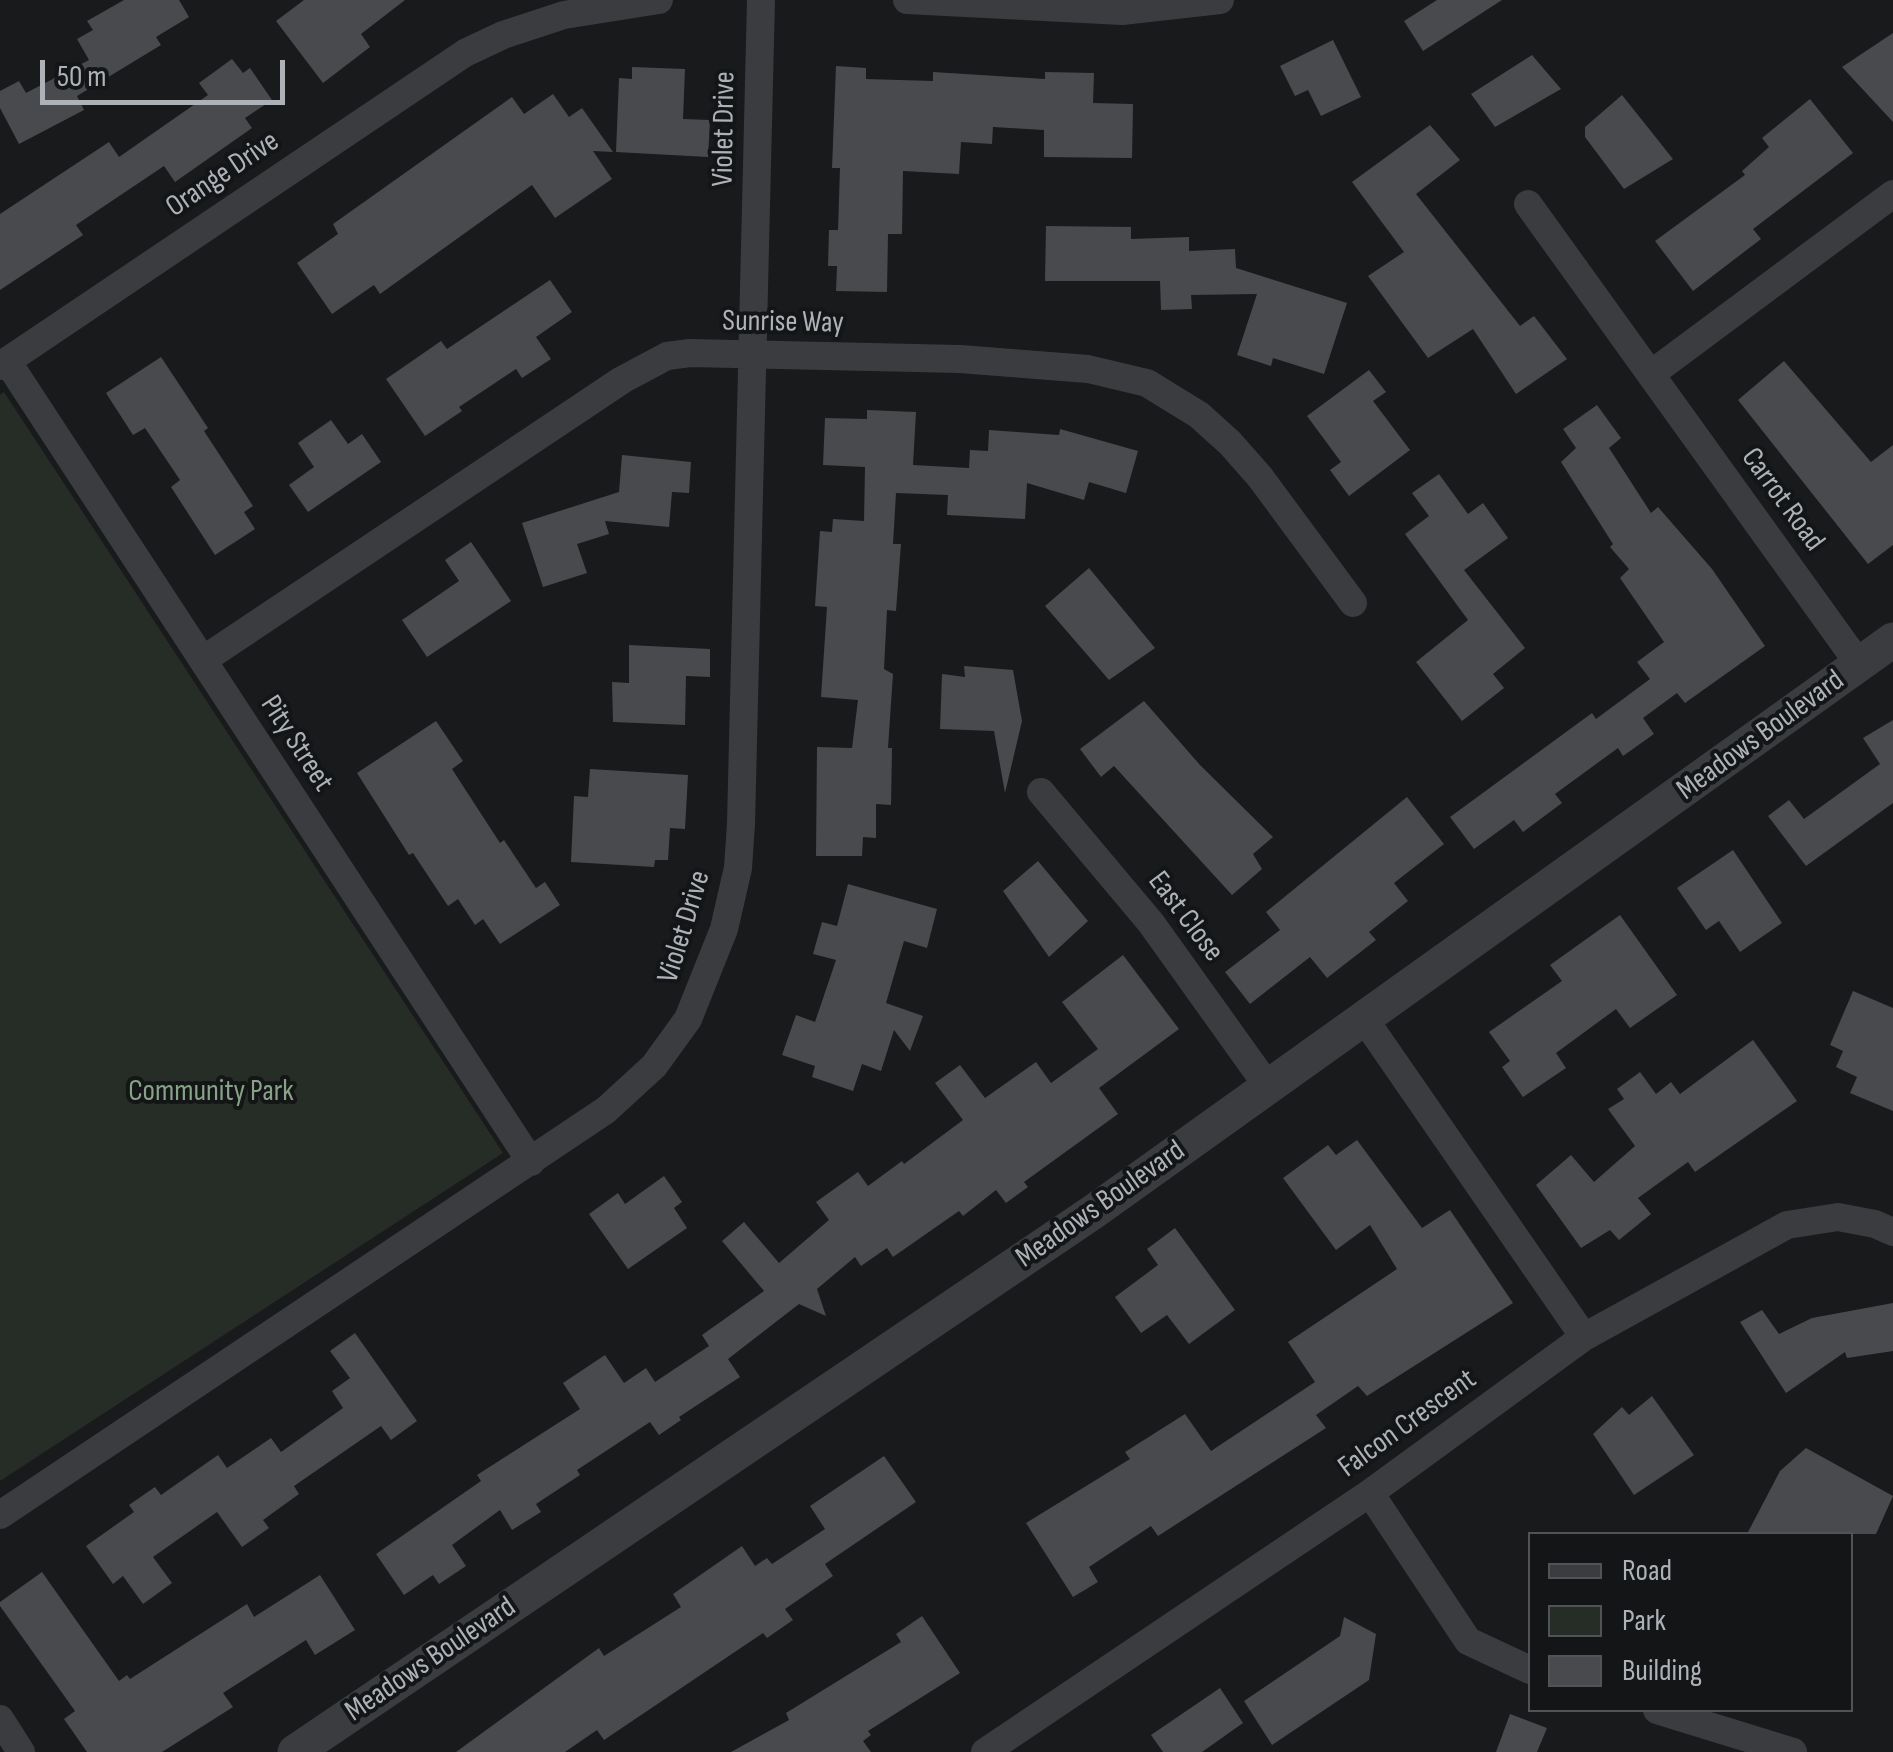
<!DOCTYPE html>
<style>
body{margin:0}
#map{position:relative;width:1893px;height:1752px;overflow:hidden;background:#191a1b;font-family:"Sofia Sans Condensed",sans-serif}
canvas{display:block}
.legend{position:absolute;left:1528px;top:1532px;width:325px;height:180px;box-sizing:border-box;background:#141516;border:2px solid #515457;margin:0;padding:12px 18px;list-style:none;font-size:30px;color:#adb2b9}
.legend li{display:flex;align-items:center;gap:20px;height:50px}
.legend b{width:50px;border:2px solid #515457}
.scale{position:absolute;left:40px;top:60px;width:245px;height:45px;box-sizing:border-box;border:5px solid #adb2b9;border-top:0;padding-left:12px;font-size:30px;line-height:35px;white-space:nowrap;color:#adb2b9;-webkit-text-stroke:8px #141516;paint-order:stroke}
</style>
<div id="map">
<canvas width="1893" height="1752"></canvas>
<ul class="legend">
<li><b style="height:12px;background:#3b3c40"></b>Road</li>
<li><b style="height:28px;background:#262d26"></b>Park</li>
<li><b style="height:28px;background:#494a4d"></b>Building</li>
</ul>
<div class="scale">50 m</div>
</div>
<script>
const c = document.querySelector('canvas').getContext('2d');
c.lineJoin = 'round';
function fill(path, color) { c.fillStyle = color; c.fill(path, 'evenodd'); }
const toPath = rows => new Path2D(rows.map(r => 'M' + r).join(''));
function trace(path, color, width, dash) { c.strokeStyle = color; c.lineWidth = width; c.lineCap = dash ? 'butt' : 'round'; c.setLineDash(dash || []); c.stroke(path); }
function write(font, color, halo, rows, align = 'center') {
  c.font = font + ' "Sofia Sans Condensed",sans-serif'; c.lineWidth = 8; c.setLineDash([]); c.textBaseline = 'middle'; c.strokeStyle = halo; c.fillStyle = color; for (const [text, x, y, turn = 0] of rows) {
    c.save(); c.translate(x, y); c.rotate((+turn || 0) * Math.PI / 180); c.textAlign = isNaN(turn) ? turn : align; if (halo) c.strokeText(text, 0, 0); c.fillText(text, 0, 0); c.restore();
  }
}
fill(toPath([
 [4,392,503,1153,0,1481,0,395]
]), '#262d26');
fill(toPath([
 [124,0,179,0,189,17,156,37,161,45,77,96,84,110,19,144,0,108,0,91,19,81,26,93,89,60,77,39,93,30,87,21],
 [304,0,405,0,361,34,370,47,323,83,276,21],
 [1437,0,1502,0,1423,51,1404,21],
 [1893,33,1893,122,1842,67],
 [1333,40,1361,97,1321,116,1308,90,1295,96,1280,66],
 [1532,55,1561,89,1495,127,1471,94],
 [232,59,243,73,250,68,272,100,245,118,252,128,175,182,164,166,76,225,83,235,0,290,0,214,109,142,119,157,208,95,199,83],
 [836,66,866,68,866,79,933,81,933,72,1045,79,1045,72,1094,73,1093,103,1133,104,1132,158,1044,157,1044,130,993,127,992,144,961,142,959,174,903,171,902,234,888,234,887,292,836,291,837,266,828,266,829,230,838,230,840,168,832,168],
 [632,67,685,69,683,119,710,120,708,157,616,152,619,78,632,79],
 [553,94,569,117,582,108,613,152,593,151,612,179,555,218,532,185,380,294,374,285,332,314,297,263,338,234,333,224,512,97,524,114],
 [1622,95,1673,159,1624,189,1585,137,1585,127],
 [1810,99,1853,153,1753,229,1761,239,1693,291,1655,241,1745,175,1742,171,1769,147,1762,138],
 [1430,125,1460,160,1416,194,1520,326,1534,316,1567,359,1516,394,1473,329,1428,358,1368,276,1404,252,1352,182],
 [1046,226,1131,227,1131,239,1189,237,1189,251,1235,249,1236,268,1347,303,1324,374,1273,358,1271,366,1237,355,1257,294,1191,295,1192,309,1161,310,1160,281,1045,281],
 [550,280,572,312,536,337,551,359,522,378,516,369,459,407,462,411,425,436,386,379,441,341,447,349],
 [161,357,208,428,204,431,253,506,244,512,255,529,215,555,171,487,180,480,145,428,133,435,106,393],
 [1784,361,1871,462,1893,445,1893,545,1868,564,1738,400],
 [1369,370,1386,392,1373,401,1410,450,1349,496,1330,470,1341,462,1307,416],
 [1597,405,1621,438,1609,448,1651,513,1658,507,1712,569,1765,646,1685,703,1677,693,1643,718,1654,734,1623,756,1618,748,1555,794,1562,803,1523,832,1514,820,1474,849,1450,817,1592,713,1596,719,1650,679,1637,662,1664,642,1620,578,1629,569,1610,547,1613,544,1561,462,1576,448,1563,429],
 [867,410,916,412,913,465,969,468,970,450,988,451,989,430,1059,435,1060,429,1138,451,1126,493,1089,482,1084,500,1027,483,1025,519,947,515,948,495,896,493,893,544,901,544,896,611,887,610,884,669,893,674,888,748,892,748,891,805,876,804,876,838,863,837,862,856,816,856,817,747,852,748,858,700,821,697,827,607,815,606,820,531,832,532,833,519,864,521,865,467,823,465,825,418,867,419],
 [331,420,348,444,362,434,381,462,308,512,289,485,314,467,298,443],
 [622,455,691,462,689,493,672,492,669,527,605,521,609,534,577,544,587,573,543,587,522,523,619,492],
 [1439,474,1468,514,1483,503,1508,538,1464,570,1525,648,1493,674,1504,688,1462,721,1416,662,1468,620,1405,534,1429,516,1412,493],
 [471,542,511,601,427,657,402,620,459,581,445,560],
 [1089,568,1155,648,1109,680,1045,606],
 [629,645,710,649,710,677,686,676,685,725,613,722,612,682,629,683],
 [964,666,1013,670,1022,721,1005,793,994,731,940,729,942,674,965,677],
 [1144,701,1200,765,1273,837,1253,854,1262,869,1232,895,1114,766,1101,777,1080,749],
 [1893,720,1893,803,1806,866,1768,816,1789,800,1804,819,1880,764,1863,738],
 [436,721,463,761,452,769,500,843,504,840,536,888,545,882,560,905,500,944,483,919,475,925,458,899,448,906,413,853,409,855,357,773],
 [590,769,688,775,685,829,670,828,668,860,655,860,654,867,571,862,574,796,588,797],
 [1407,797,1444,844,1394,883,1408,901,1369,932,1376,940,1327,978,1310,957,1250,1004,1225,972,1280,930,1266,912],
 [1733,850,1782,923,1740,952,1719,921,1706,930,1677,888],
 [1038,861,1088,921,1049,957,1003,891],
 [848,884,937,909,927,948,904,941,886,1003,923,1016,910,1051,894,1030,881,1071,862,1064,853,1091,812,1077,815,1066,782,1055,796,1015,815,1022,836,960,813,954,822,922,837,926],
 [1620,915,1677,995,1630,1028,1616,1009,1556,1053,1566,1068,1523,1097,1502,1067,1510,1061,1489,1032,1562,981,1550,965],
 [1123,955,1179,1029,1099,1088,1118,1114,1024,1182,1028,1187,1006,1203,996,1190,963,1216,959,1211,893,1257,887,1248,861,1266,855,1257,817,1289,826,1316,799,1304,728,1359,740,1377,679,1417,681,1420,659,1435,650,1422,577,1470,580,1475,536,1504,541,1512,512,1530,500,1510,452,1545,466,1566,439,1584,433,1575,404,1595,376,1554,481,1481,477,1475,580,1409,563,1383,605,1355,624,1383,646,1368,655,1382,709,1346,702,1335,764,1291,722,1241,744,1222,779,1263,829,1220,816,1202,858,1172,868,1186,902,1161,904,1164,963,1120,935,1083,960,1065,985,1098,1036,1062,1051,1083,1098,1049,1062,1002],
 [1853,991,1893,1008,1893,1111,1850,1093,1857,1077,1836,1067,1843,1051,1830,1045],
 [1753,1040,1797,1101,1695,1172,1688,1162,1638,1198,1651,1214,1619,1240,1610,1230,1581,1248,1536,1185,1571,1155,1594,1182,1635,1146,1608,1109,1624,1099,1617,1089,1640,1072,1656,1094,1671,1082,1680,1094],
 [1357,1140,1422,1228,1450,1210,1513,1303,1367,1396,1358,1386,1316,1415,1326,1428,1158,1536,1151,1526,1089,1567,1098,1582,1073,1597,1026,1523,1130,1459,1125,1452,1185,1414,1211,1451,1315,1382,1288,1342,1397,1269,1370,1225,1336,1250,1283,1178,1328,1145,1336,1155],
 [664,1176,682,1202,674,1208,687,1228,628,1269,589,1214,618,1193,625,1204],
 [1175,1228,1235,1310,1189,1344,1167,1315,1141,1333,1115,1297,1158,1265,1147,1249],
 [1893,1303,1893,1351,1847,1358,1845,1352,1786,1393,1740,1322,1762,1310,1779,1334,1812,1318],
 [355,1333,417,1421,391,1440,381,1426,294,1486,299,1494,263,1520,269,1528,242,1547,217,1512,153,1557,172,1583,143,1604,123,1576,113,1584,86,1546,134,1512,129,1505,155,1487,161,1495,218,1455,227,1468,271,1438,281,1452,343,1408,332,1391,350,1378,330,1351],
 [1652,1396,1694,1455,1634,1495,1593,1434,1622,1407,1629,1415],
 [1806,1448,1893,1496,1876,1534,1747,1534,1780,1471],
 [884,1456,916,1502,825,1564,833,1576,785,1609,793,1620,767,1638,763,1633,604,1740,597,1730,565,1752,456,1752,599,1648,604,1656,681,1607,673,1594,742,1546,755,1566,767,1558,772,1564,825,1529,810,1506],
 [42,1572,119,1681,127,1675,130,1679,247,1604,254,1617,320,1575,355,1630,315,1655,306,1640,223,1693,233,1707,162,1752,87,1752,64,1719,75,1711,0,1606,0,1602],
 [922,1616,960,1673,868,1731,871,1735,863,1741,871,1752,731,1752,789,1720,786,1713,901,1642,896,1634],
 [1344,1617,1376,1634,1369,1680,1272,1745,1244,1701,1340,1636],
 [1220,1688,1243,1723,1202,1752,1163,1752,1151,1735],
 [1510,1714,1547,1728,1537,1752,1496,1752]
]), '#494a4d');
trace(toPath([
 [907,0,1122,11,1220,0],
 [1528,204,1859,664],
 [7,361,531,1162],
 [0,366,465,53,503,35,564,15,659,0],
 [1651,374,1893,194],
 [203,660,622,380,667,356,690,353,960,359,1088,369,1147,383,1199,415,1230,443,1260,477,1353,603],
 [1041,792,1151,923,1269,1088],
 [1365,1020,1584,1337],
 [1370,1493,1468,1641,1530,1670],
 [0,1515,606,1110,654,1066,688,1019,724,929,738,868,741,824,761,0],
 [1657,1710,1793,1752],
 [0,1719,21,1752],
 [985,1752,1370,1493,1584,1337,1787,1225,1838,1217,1875,1224,1893,1232]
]), '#3b3c40', 28);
trace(toPath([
 [295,1752,1093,1212,1893,640]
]), '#3b3c40', 35);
write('30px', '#adb2b9', '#141516', [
 ["Violet Drive",725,129,-89],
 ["Orange Drive",223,175,-34],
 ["Sunrise Way",783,323,1],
 ["Carrot Road",1782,500,54],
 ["Meadows Boulevard",1761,736,-36],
 ["Pity Street",296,744,57],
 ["East Close",1185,917,53],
 ["Violet Drive",685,927,-73],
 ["Meadows Boulevard",1101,1205,-35],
 ["Falcon Crescent",1408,1424,-36],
 ["Meadows Boulevard",431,1660,-34]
]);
write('30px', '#88a287', '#141516', [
 ["Community Park",211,1092]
]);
</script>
